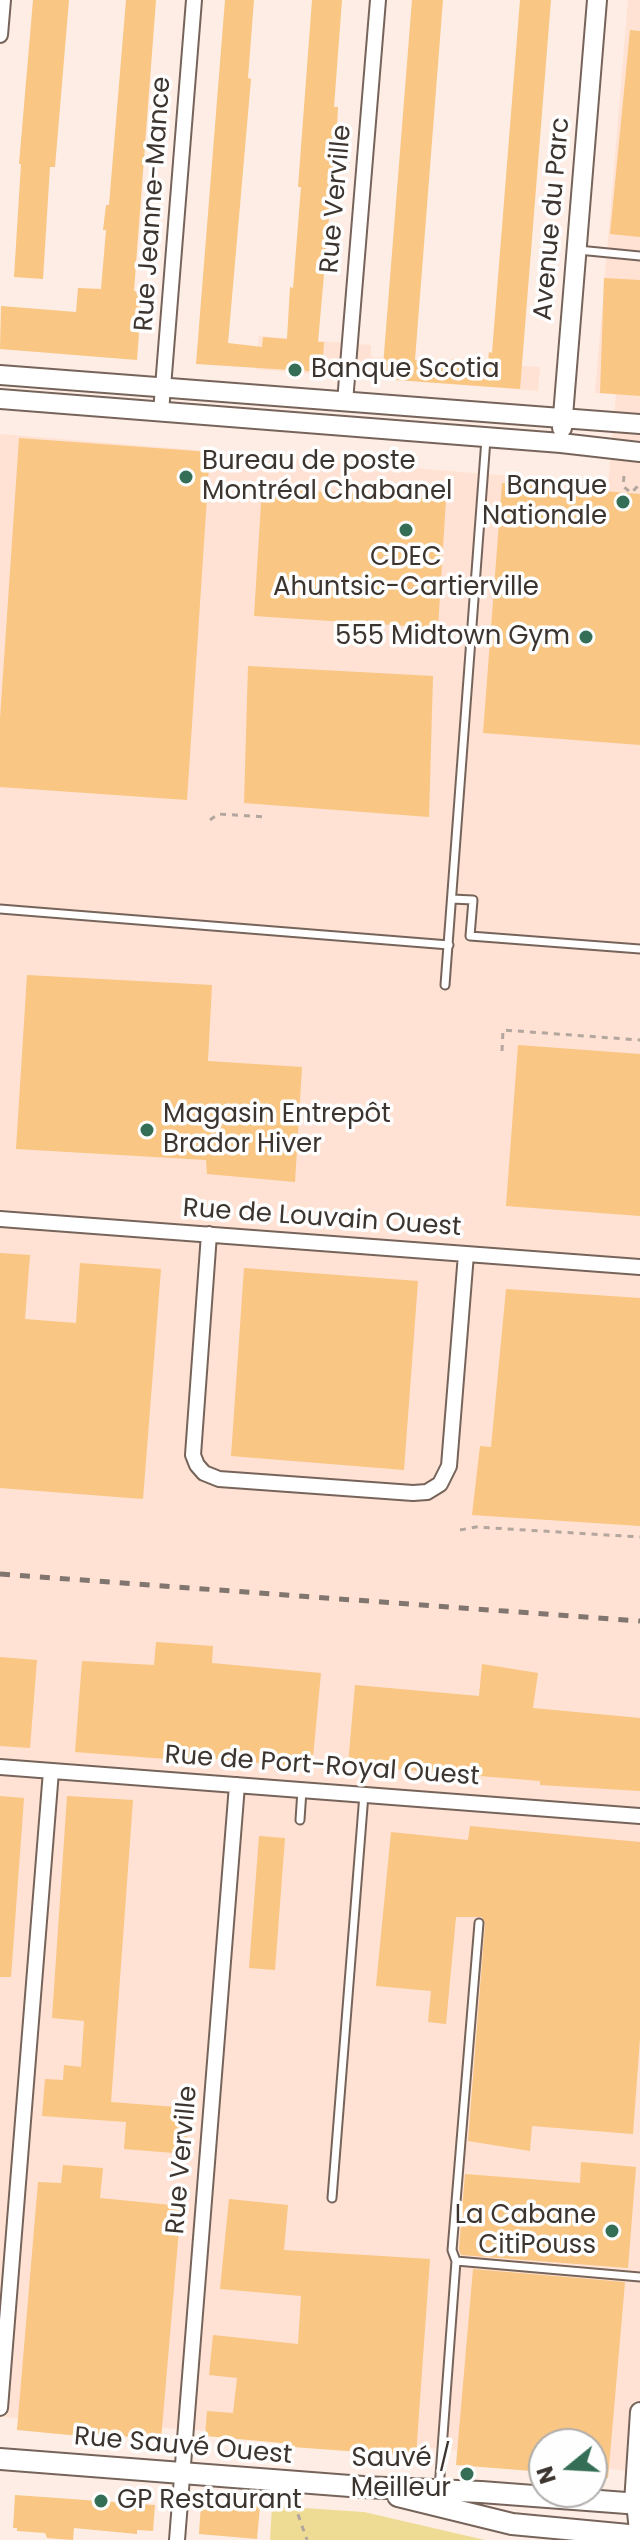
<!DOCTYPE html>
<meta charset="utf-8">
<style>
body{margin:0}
#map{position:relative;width:640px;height:2540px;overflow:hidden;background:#feede4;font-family:Poppins,sans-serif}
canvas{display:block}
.north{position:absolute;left:528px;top:2428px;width:80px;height:80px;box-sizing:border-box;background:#fefefe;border:2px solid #b0adab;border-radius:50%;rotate:252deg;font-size:22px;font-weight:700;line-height:32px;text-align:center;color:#3c342f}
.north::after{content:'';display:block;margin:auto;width:28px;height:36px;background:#346e57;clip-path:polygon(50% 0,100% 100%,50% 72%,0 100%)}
</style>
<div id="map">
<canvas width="640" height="2540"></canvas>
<div class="north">N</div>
</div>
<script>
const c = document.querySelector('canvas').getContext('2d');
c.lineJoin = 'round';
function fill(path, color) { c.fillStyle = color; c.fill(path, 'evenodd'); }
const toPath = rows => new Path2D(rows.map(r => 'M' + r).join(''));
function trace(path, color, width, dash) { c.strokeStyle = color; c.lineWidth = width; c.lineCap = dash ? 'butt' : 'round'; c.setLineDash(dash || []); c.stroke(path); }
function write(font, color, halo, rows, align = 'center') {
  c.font = font + ' Poppins,sans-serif'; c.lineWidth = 7; c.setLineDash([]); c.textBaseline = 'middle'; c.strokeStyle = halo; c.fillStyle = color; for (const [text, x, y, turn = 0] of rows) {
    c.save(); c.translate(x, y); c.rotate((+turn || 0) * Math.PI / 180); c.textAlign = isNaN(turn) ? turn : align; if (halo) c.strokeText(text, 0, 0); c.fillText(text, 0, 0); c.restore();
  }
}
fill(toPath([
 [628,0,640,0,640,2473,592,2466,592,2444,544,2444,544,2459,360,2441,0,2417,0,434,608,484,616,394,595,393],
 [259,336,371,345,371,357,540,367,538,391,366,377,367,365,324,357,321,375,256,369]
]), '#ffe2d3');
fill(toPath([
 [272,2506,364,2512,485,2540,270,2540]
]), '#eedc95');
fill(toPath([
 [33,0,69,0,55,167,50,167,43,279,14,277,21,164,19,164],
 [126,0,156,0,134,291,142,292,137,360,0,349,1,306,76,312,78,288,101,289,106,230,103,230,106,205,109,205],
 [225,0,254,0,248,78,251,79,228,343,262,347,263,337,287,339,290,287,293,288,299,212,301,187,298,187,312,0,342,0,334,107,338,107,337,128,318,342,324,342,322,372,196,364],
 [412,0,443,0,415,360,451,364,452,359,488,362,489,352,492,353,520,0,551,0,520,389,382,379],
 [630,30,640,31,640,237,610,234],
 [604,278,640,280,640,396,600,393],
 [19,438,210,452,187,800,0,787,0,719],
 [502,483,640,494,640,745,483,733],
 [262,488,446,499,438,628,254,616],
 [248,666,433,676,429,817,244,803],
 [27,975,212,985,208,1061,302,1067,295,1182,207,1174,206,1160,16,1149],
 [518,1045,640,1054,640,1216,506,1206],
 [0,1253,30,1255,25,1319,76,1323,80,1263,161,1269,143,1499,0,1488],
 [244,1268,418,1281,404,1470,231,1456],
 [506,1289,640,1298,640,1526,472,1515,480,1446,491,1447],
 [156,1642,213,1646,212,1663,321,1673,312,1768,206,1758,205,1762,75,1752,82,1661,154,1665],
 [0,1657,37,1660,30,1748,0,1746],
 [482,1664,538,1673,533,1708,640,1718,640,1791,540,1785,540,1781,348,1765,355,1685,479,1696],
 [0,1796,24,1798,11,1977,0,1977],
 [67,1796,133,1800,111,2102,189,2108,186,2154,124,2149,126,2122,42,2116,45,2079,63,2080,64,2065,81,2067,84,2021,52,2018],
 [470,1826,640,1842,640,2038,633,2134,532,2126,530,2151,468,2141,485,1924,482,1917,456,1917,446,2024,428,2022,431,1991,376,1986,391,1832,468,1840],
 [259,1836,285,1838,275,1970,249,1968],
 [581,2162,636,2167,628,2268,461,2255,459,2249,465,2174,580,2183],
 [63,2165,103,2168,100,2198,181,2206,161,2440,80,2432,80,2436,17,2430,38,2182,61,2183],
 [229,2199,288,2205,284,2250,430,2259,416,2456,292,2447,292,2444,205,2436,207,2411,233,2413,237,2378,209,2375,213,2335,298,2344,301,2296,220,2289],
 [473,2269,625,2282,608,2478,592,2477,592,2444,544,2444,544,2472,456,2465],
 [15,2495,155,2505,153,2531,137,2530,137,2534,74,2528,73,2540,47,2538,45,2533,17,2531,17,2528,13,2528],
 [208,2501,260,2506,257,2539,199,2534,201,2503]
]), '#f9c683');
const service = toPath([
 [578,250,640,256],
 [452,899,473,900,470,936,640,949],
 [0,909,449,945],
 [445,985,486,439],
 [300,1820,302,1790],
 [332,2198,364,1794],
 [456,2261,452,2250,479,1923],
 [439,2489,456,2261,640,2277]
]);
const minor = toPath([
 [0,35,3,0],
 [345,402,378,0],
 [161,412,194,0],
 [0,1219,640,1267],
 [209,1234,193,1455,197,1465,204,1473,219,1479,413,1493,427,1492,440,1484,449,1466,466,1254],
 [0,1767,640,1816],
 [0,2408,51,1771],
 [634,2503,638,2540],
 [177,2540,237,1785]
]);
const tertiary = toPath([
 [0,375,640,424],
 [0,399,561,443,640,452],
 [562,428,597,0],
 [634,2503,640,2412]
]);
const secondary = toPath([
 [0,2459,363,2487,481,2492,640,2504],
 [398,2496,512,2524,640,2536]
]);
trace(service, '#76645a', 11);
trace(minor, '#76645a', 18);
trace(tertiary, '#76645a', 22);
trace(secondary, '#76645a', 24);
trace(toPath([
 [624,476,623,486,631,493,640,484],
 [210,820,218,814,267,817],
 [502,1051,503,1030,640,1040],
 [359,1223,360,1216,369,1213],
 [407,1226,408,1217],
 [447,1229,448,1221,452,1219],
 [460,1530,476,1527,640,1537],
 [294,2503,307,2540]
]), '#b3a69e', 3, [6, 6]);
trace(service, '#fff', 7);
trace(minor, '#fff', 14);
trace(tertiary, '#fff', 18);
trace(secondary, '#fff', 20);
trace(toPath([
 [0,1574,640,1621]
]), '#80756f', 5, [10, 10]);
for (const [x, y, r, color] of [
 [295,370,8,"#346e57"],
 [186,477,8,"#346e57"],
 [623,502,8,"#346e57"],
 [406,530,8,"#346e57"],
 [586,637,8,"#346e57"],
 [147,1130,8,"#346e57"],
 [612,2231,8,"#346e57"],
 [467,2474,8,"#346e57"],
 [101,2501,8,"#346e57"]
]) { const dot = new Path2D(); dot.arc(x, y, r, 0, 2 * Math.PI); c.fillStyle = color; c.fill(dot); trace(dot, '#fefefe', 3); }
write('26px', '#3c342f', '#fefefe', [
 ["Rue Verville",337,199,-85],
 ["Rue Jeanne-Mance",154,204,-86],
 ["Avenue du Parc",553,219,-85],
 ["Rue de Louvain Ouest",322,1219,4],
 ["Rue de Port-Royal Ouest",322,1767,4],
 ["Rue Verville",183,2160,-85],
 ["Rue Sauvé Ouest",183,2447,5]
]);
write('26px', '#3c342f', '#fefefe', [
 ["Banque Scotia",311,370],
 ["Bureau de poste",202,462],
 ["Montréal Chabanel",202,492],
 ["Banque",607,487,"right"],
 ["Nationale",607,517,"right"],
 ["CDEC",406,558,"center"],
 ["Ahuntsic-Cartierville",406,588,"center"],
 ["555 Midtown Gym",570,637,"right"],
 ["Magasin Entrepôt",163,1115],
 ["Brador Hiver",163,1145],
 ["La Cabane",596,2216,"right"],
 ["CitiPouss",596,2246,"right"],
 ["Sauvé /",451,2459,"right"],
 ["Meilleur",451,2489,"right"],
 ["GP Restaurant",117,2501]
], 'left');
</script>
